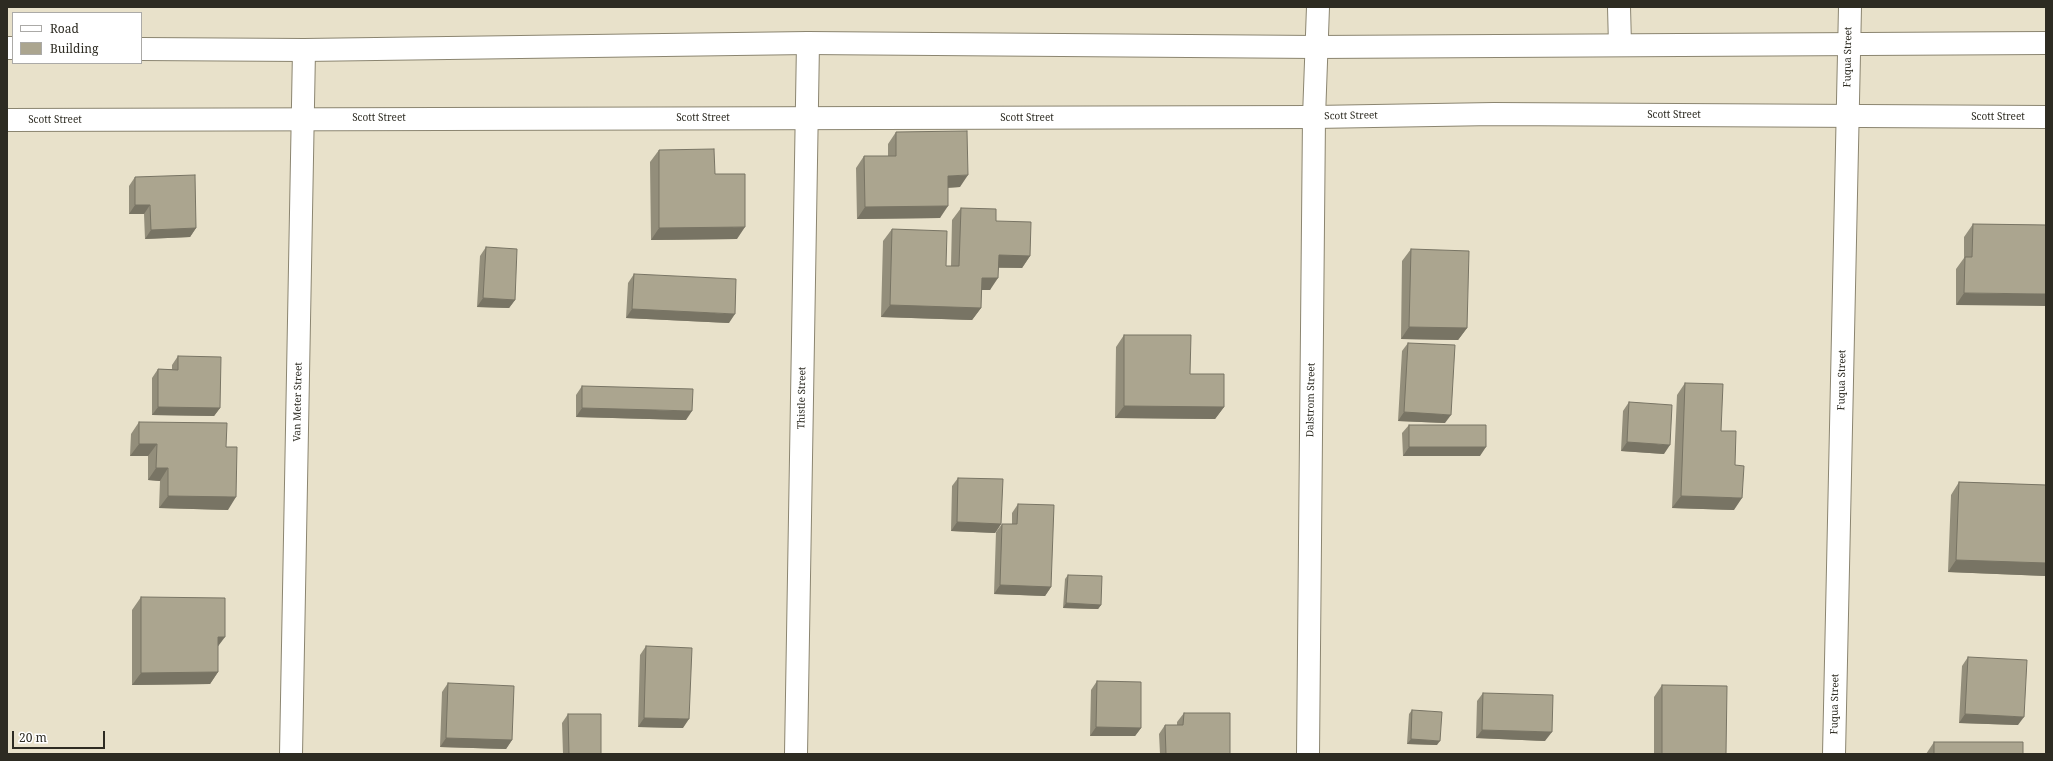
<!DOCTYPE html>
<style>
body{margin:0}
#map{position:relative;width:2053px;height:761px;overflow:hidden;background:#e8e1ca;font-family:"Noto Serif",serif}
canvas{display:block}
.frame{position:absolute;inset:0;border:8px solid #2d2b22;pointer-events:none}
.legend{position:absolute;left:12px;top:12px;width:130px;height:52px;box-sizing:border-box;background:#fff;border:1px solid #abaaa7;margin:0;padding:5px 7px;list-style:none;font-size:12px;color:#2d2b22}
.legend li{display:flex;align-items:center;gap:8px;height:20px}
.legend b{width:20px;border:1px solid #abaaa7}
.scale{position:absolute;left:12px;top:731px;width:93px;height:18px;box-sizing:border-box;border:2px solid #2d2b22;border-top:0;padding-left:5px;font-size:12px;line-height:14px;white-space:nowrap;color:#2d2b22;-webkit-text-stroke:3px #fff;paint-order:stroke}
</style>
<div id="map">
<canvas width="2053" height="761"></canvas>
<div class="frame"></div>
<ul class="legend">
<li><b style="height:5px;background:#fff"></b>Road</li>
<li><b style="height:11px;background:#aba58f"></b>Building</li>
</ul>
<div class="scale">20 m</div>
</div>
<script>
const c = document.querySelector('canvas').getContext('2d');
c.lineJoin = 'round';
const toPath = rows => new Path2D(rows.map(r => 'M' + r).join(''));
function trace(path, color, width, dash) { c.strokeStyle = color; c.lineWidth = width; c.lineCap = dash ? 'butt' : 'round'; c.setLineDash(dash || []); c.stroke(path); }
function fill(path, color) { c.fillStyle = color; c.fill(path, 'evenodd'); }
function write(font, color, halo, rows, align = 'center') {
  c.font = font + ' "Noto Serif",serif'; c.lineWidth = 3; c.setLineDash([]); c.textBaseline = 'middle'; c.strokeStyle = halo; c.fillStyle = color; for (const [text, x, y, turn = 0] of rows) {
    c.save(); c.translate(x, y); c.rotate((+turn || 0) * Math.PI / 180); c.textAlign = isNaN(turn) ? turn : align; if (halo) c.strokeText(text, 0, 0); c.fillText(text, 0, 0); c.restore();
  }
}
const minor = toPath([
 [1619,7,1620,45],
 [291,754,304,50],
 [796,754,808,43],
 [1308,754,1314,117,1318,7],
 [1834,754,1850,7]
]);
const major = toPath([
 [7,48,13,48],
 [141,49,304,50,808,43,1316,47,2046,43],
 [7,120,1314,117,1494,114,2046,117]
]);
trace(minor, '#8b8570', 24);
trace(major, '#8b8570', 24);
trace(minor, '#fff', 22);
trace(major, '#fff', 22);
fill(toPath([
 [896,132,960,187,948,188,940,218,857,219,856,168,864,156,888,156,888,144],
 [659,150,715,174,737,239,651,240,650,162],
 [135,177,196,228,190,237,145,239,144,214,129,214,129,186],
 [961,208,996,221,1030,256,1022,268,999,268,990,290,981,290,981,308,972,320,881,317,883,241,892,229,946,266,951,266,952,220],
 [1973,224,2046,225,1956,305,1956,269,1964,258,1964,237],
 [486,247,515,300,509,308,477,307,480,256],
 [1411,249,1467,328,1458,340,1401,339,1402,261],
 [634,274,729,323,626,318,628,283],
 [1124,335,1190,374,1224,407,1215,419,1115,418,1116,347],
 [1408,343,1445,423,1398,421,1402,351],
 [178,356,220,408,214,416,152,415,152,378,158,369,172,369,172,365],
 [1685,383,1721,431,1734,510,1672,508,1677,395],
 [582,386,686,420,576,417,576,395],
 [1629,402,1664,454,1621,451,1623,411],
 [139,422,226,447,228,510,159,508,160,481,148,480,148,456,130,456,131,434],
 [1409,425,1480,456,1403,456,1402,433],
 [958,478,1001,524,995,533,951,531,952,486],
 [1959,482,2046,485,2046,576,1948,572,1951,495],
 [1018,504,1051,587,1045,596,994,594,996,532,1002,524,1012,524,1012,513],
 [1068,575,1101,605,1098,609,1063,608,1065,579],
 [141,597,218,646,218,672,210,684,132,685,132,610],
 [646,646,683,728,638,727,640,655],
 [1968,657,2018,725,1959,723,1962,666],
 [1097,681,1141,728,1135,736,1090,736,1091,690],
 [448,683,512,740,506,749,440,747,442,692],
 [1662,685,1726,754,1654,754,1654,697],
 [1483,693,1545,741,1476,738,1477,701],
 [1412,710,1437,745,1407,744,1409,714],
 [1184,713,1230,754,1160,754,1159,734,1165,725,1177,725,1177,722],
 [568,714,601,754,563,754,562,723],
 [1934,742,2023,754,1926,754]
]), '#938e7b');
fill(toPath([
 [968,175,960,187,939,188,948,176],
 [135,205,150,205,144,214,129,214],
 [948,206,940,218,857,219,865,207],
 [745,227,737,239,651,240,659,228],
 [196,228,190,237,145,239,151,230],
 [999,255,1030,256,1022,268,991,267],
 [982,278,998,278,990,290,973,290],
 [1964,293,2046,294,2046,306,1956,305],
 [483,298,515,300,509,308,477,307],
 [890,305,981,308,972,320,881,317],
 [632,309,735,314,729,323,626,318],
 [1409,327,1467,328,1458,340,1401,339],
 [1124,406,1224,407,1215,419,1115,418],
 [158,407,220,408,214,416,152,415],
 [582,408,692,411,686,420,576,417],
 [1404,412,1451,415,1445,423,1398,421],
 [1627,442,1670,445,1664,454,1621,451],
 [139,444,157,444,148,456,130,456],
 [1409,447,1486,447,1480,456,1403,456],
 [156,468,168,468,160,481,148,480],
 [168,496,236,497,228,510,159,508],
 [1681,496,1742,498,1734,510,1672,508],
 [957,522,1001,524,995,533,951,531],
 [1956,560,2046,563,2046,576,1948,572],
 [1000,585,1051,587,1045,596,994,594],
 [1066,603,1101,605,1098,609,1063,608],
 [218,637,225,637,216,649],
 [218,672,210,684,132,685,141,673],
 [1965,714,2024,717,2018,725,1959,723],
 [644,718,689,719,683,728,638,727],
 [1096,727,1141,728,1135,736,1090,736],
 [1482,730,1552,732,1545,741,1476,738],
 [446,738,512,740,506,749,440,747],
 [1411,739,1440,741,1437,745,1407,744]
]), '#787464');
const building = toPath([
 [967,131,968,175,948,176,948,206,865,207,864,156,896,156,896,132,967,131],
 [714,149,715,174,745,174,745,227,659,228,659,150,714,149],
 [195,175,196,228,151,230,150,205,135,205,135,177,195,175],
 [961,208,996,209,996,221,1031,222,1030,256,999,255,998,278,982,278,981,308,890,305,892,229,947,231,946,266,959,266,961,208],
 [1973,224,2046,225,2046,294,1964,293,1965,257,1972,257,1973,224],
 [486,247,517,249,515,300,483,298,486,247],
 [1411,249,1469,251,1467,328,1409,327,1411,249],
 [634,274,736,279,735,314,632,309,634,274],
 [1124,335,1191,335,1190,374,1224,374,1224,407,1124,406,1124,335],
 [1408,343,1455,345,1451,415,1404,412,1408,343],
 [178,356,221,357,220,408,158,407,158,369,178,370,178,356],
 [1685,383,1723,384,1721,431,1736,431,1735,465,1744,466,1742,498,1681,496,1685,383],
 [582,386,693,389,692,411,582,408,582,386],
 [1629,402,1672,405,1670,445,1627,442,1629,402],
 [139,422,227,423,226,447,237,447,236,497,168,496,168,468,156,468,157,444,139,444,139,422],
 [1409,425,1486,425,1486,447,1409,447,1409,425],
 [958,478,1003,479,1001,524,957,522,958,478],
 [1959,482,2046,485,2046,563,1956,560,1959,482],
 [1018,504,1054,505,1051,587,1000,585,1002,524,1017,524,1018,504],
 [1068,575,1102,576,1101,605,1066,603,1068,575],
 [141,597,225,598,225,637,218,637,218,672,141,673,141,597],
 [646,646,692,648,689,719,644,718,646,646],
 [1968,657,2027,660,2024,717,1965,714,1968,657],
 [1097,681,1141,682,1141,728,1096,727,1097,681],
 [448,683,514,686,512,740,446,738,448,683],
 [1662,685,1727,686,1726,754,1662,754,1662,685],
 [1483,693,1553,695,1552,732,1482,730,1483,693],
 [1412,710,1442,712,1440,741,1411,739,1412,710],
 [1184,713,1230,713,1230,754,1166,754,1165,725,1183,725,1184,713],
 [568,714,601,714,601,754,569,754,568,714],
 [1934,742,2023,742,2023,754,1934,754,1934,742]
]);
fill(building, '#aba58f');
trace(building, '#787464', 1);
write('10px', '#2d2b22', '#fff', [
 ["Fuqua Street",1848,57,-89],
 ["Scott Street",1674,115],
 ["Scott Street",1351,116,-1],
 ["Scott Street",1998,117],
 ["Scott Street",379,118],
 ["Scott Street",703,118],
 ["Scott Street",1027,118],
 ["Scott Street",55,120],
 ["Fuqua Street",1842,380,-89],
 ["Thistle Street",802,398,-89],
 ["Dalstrom Street",1311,400,-89],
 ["Van Meter Street",298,402,-89],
 ["Fuqua Street",1835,704,-89]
]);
</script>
